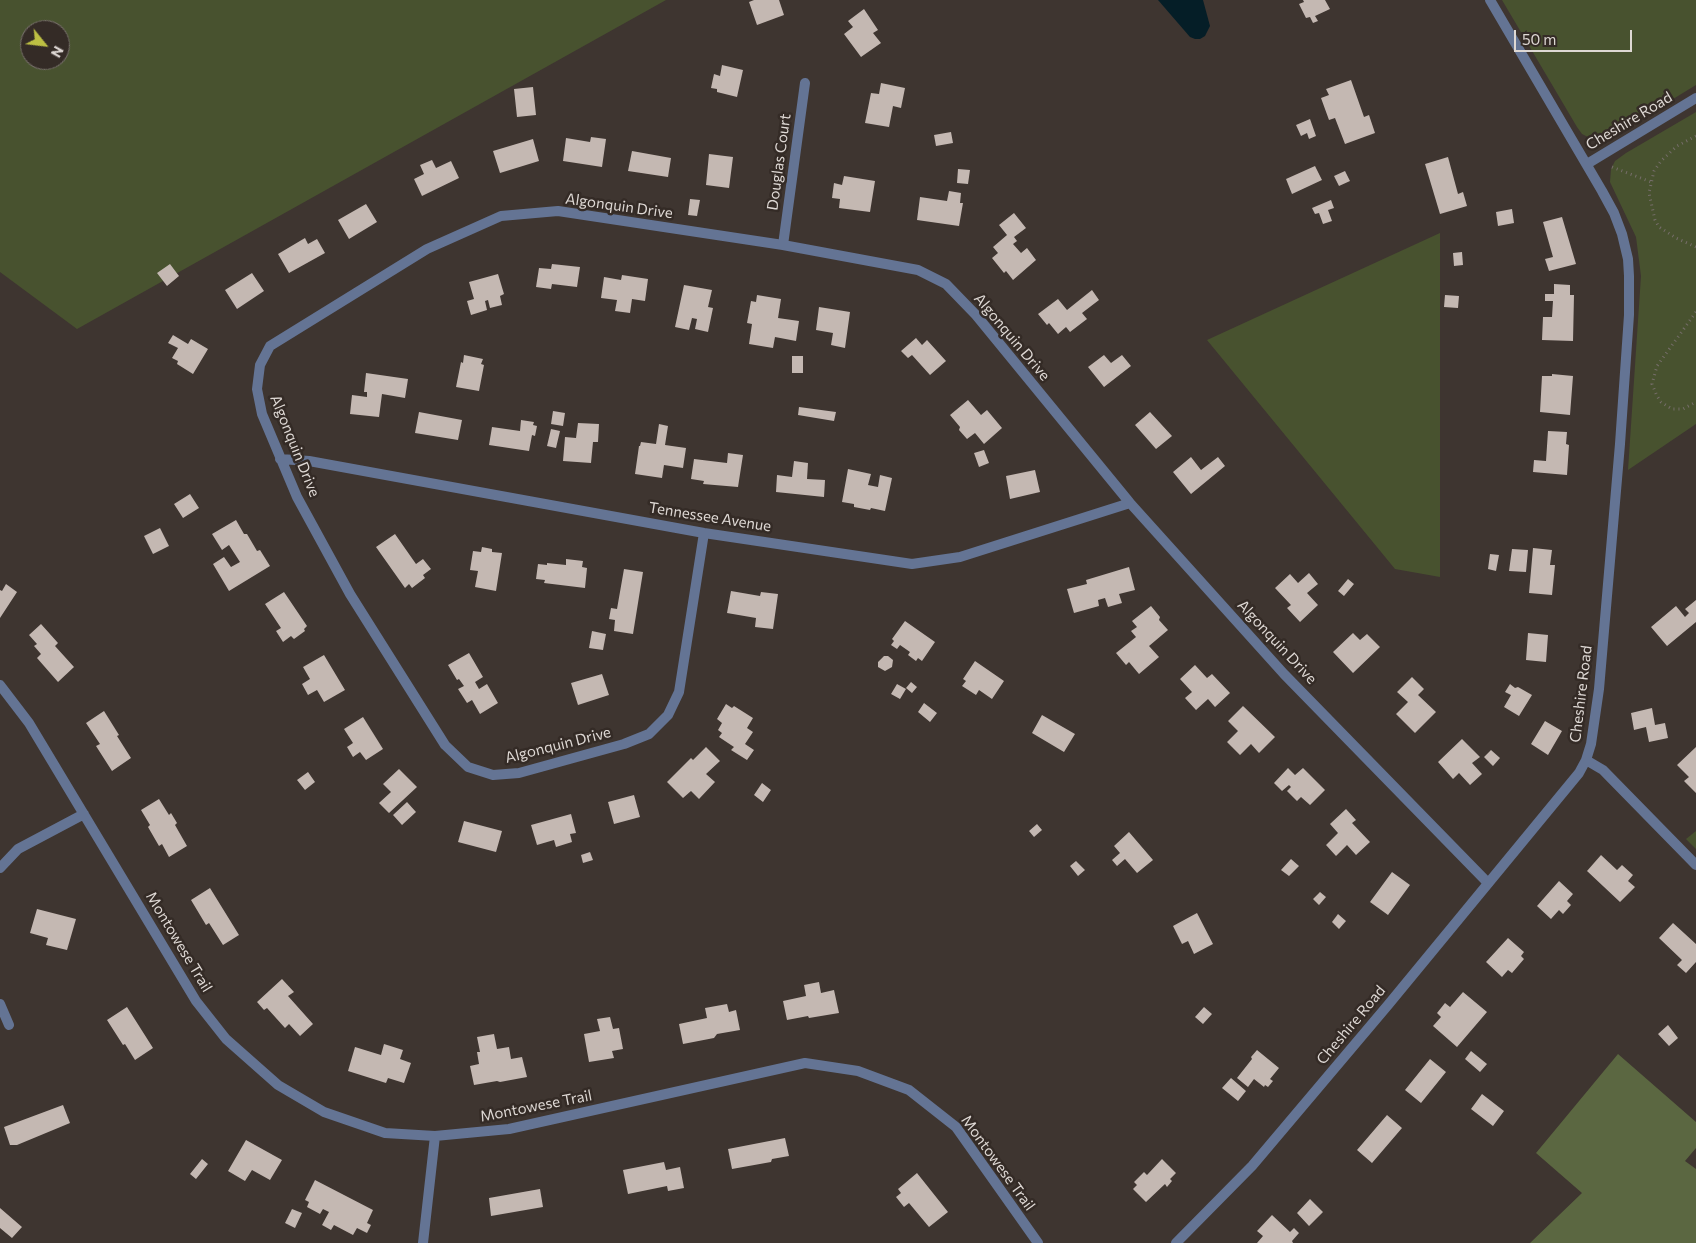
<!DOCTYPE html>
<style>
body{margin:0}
#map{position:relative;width:1696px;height:1243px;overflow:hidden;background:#3e3530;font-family:Commissioner,sans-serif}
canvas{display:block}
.north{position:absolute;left:20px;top:20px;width:50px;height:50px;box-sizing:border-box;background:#342b26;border:1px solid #78706c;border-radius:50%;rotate:119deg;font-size:14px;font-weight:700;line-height:20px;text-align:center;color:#ded8d4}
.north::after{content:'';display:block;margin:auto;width:18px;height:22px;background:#bdbf43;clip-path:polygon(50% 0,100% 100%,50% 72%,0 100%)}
.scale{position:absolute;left:1514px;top:30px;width:118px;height:22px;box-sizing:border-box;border:2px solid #ded8d4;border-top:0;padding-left:6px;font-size:15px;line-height:18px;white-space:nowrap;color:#ded8d4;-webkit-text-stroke:4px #342b26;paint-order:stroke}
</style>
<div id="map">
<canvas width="1696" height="1243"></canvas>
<div class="north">N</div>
<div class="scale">50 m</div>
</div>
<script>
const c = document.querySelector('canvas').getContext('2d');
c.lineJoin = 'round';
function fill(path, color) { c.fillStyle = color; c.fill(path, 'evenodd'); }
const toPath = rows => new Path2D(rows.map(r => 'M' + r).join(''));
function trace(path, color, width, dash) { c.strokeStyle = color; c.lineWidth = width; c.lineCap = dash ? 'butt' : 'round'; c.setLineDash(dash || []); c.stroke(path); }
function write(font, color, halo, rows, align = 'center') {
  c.font = font + ' Commissioner,sans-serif'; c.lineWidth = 5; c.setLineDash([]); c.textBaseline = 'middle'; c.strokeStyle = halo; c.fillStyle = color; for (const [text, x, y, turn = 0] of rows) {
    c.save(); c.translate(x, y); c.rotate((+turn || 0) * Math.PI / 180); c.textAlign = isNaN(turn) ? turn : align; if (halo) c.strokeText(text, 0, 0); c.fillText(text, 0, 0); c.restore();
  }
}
fill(toPath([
 [0,0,666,0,77,329,0,272],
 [30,30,60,30,60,60,30,60],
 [1502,0,1696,0,1696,85,1609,138,1600,140,1590,138,1582,134,1577,127],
 [1696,112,1696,424,1628,470,1641,276,1636,237,1610,182,1611,169,1615,161,1626,153],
 [1440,233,1440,577,1395,569,1207,340],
 [1696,831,1696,849,1686,839]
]), '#48522f');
fill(toPath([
 [1618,1054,1696,1122,1696,1148,1685,1161,1696,1169,1696,1243,1530,1243,1582,1193,1536,1153]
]), '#5b6741');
fill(toPath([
 [1158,0,1203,0,1210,26,1205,36,1200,39,1195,39,1190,37]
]), '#051e27');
fill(toPath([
 [754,0,779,0,784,15,757,25,749,2],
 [1303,0,1325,0,1330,9,1315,16,1318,21,1313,23,1310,17,1306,18,1299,4,1304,2],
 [864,9,878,30,873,33,881,43,861,57,844,34,853,27,848,21],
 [722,65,743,70,737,97,717,92,717,89,711,88,714,74,720,76],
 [1351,80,1364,117,1369,115,1375,133,1345,144,1335,118,1329,120,1321,98,1329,95,1326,89],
 [881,83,905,88,901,108,893,106,889,127,865,123,871,93,879,94],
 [533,87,536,115,517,117,514,89],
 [1310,119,1316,136,1309,139,1307,133,1301,136,1296,125],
 [951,132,953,143,936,146,934,135],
 [591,137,606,139,602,167,563,161,566,138,590,142],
 [533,139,539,161,500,173,493,151],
 [632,151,671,158,668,177,628,171],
 [709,154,733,157,729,188,706,185],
 [1448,157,1458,194,1463,192,1467,206,1440,214,1425,164],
 [432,160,436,168,451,161,459,178,422,196,414,179,424,174,420,165],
 [1315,166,1322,180,1292,194,1286,179],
 [958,169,970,170,968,184,957,183],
 [1345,171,1350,181,1339,186,1334,176],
 [844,176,875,181,870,212,839,208,840,199,832,198,834,183,842,185],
 [949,191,961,193,960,203,963,203,959,226,917,220,920,197,947,201],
 [690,199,700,200,697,216,688,215],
 [1331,200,1334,208,1328,210,1332,221,1323,224,1319,213,1315,214,1312,208],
 [366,204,377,222,349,239,338,220],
 [1512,209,1514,223,1498,226,1496,212],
 [1014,213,1026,228,1014,237,1017,241,1013,244,1021,253,1027,248,1036,260,1013,280,1006,271,1004,273,992,258,998,253,993,247,1007,235,999,225],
 [1562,217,1576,264,1549,271,1545,259,1553,257,1543,222],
 [305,238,308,244,317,239,325,253,289,273,278,254],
 [1462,252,1463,265,1454,266,1453,253],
 [170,264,179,276,167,286,157,273],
 [552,264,580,267,577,287,552,284,551,289,536,287,539,268,551,269],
 [252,273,264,291,237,309,225,290],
 [498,274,504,294,500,296,502,305,490,308,488,300,485,301,487,310,471,315,467,301,474,299,469,282],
 [622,275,648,279,645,301,632,299,630,313,615,311,617,300,601,298,604,277,621,280],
 [1554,284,1570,285,1570,295,1574,295,1573,341,1542,340,1543,317,1552,317,1553,301,1545,301,1545,294,1554,294],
 [684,285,712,290,708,307,713,308,708,332,695,329,697,319,692,318,689,330,675,327],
 [1092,290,1099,300,1082,313,1087,319,1070,332,1066,327,1058,334,1049,323,1047,325,1038,314,1058,299,1067,310],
 [757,295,781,299,778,318,799,321,796,341,775,337,773,348,749,344,752,324,747,323,751,301,756,302],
 [1445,295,1459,296,1458,308,1444,307],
 [819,307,850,312,845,348,831,345,833,333,816,330],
 [173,335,188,344,191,339,208,349,193,374,177,364,178,361,172,358,178,348,168,343],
 [916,338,922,345,927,340,946,361,930,375,912,355,908,358,901,351],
 [464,355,483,359,481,364,484,365,479,391,456,387,461,362,463,363],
 [1104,355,1111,363,1122,355,1131,366,1104,387,1088,367],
 [792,356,803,356,803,373,792,373],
 [366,373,408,379,405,398,382,394,379,417,350,414,352,395,367,397,367,392,364,392],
 [1552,374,1573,376,1570,415,1540,412,1542,376,1552,376],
 [968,400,981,415,987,410,1002,428,984,444,975,433,967,439,959,430,960,427,950,415],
 [799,407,836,412,834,421,798,415],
 [553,411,565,413,563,426,551,424],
 [419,412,462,420,458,440,415,433],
 [1150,412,1172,436,1156,449,1135,425],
 [521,420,534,422,533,425,537,426,535,436,532,435,529,451,489,445,492,427,520,431],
 [578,423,599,424,598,442,593,442,591,463,563,461,565,437,576,438],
 [659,424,668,426,665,445,686,448,683,468,664,465,662,478,635,474,639,446,640,446,641,442,656,444],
 [551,429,560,431,556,448,547,446],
 [1548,431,1567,432,1566,444,1569,445,1567,475,1533,472,1534,460,1546,461],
 [984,450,989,463,979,467,974,453],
 [728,453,743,455,738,487,703,484,704,481,691,479,694,459,727,463],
 [1191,457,1201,470,1218,457,1225,466,1191,494,1173,472],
 [794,461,808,463,807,479,825,480,824,497,776,492,777,475,792,477],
 [848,469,871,474,868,485,878,487,880,475,892,478,885,511,871,508,870,510,854,507,854,504,842,502],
 [1035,470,1040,492,1010,499,1006,476],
 [190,494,199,508,183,518,174,504],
 [236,520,244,534,247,534,257,551,260,550,270,566,229,591,213,564,224,557,231,567,240,562,229,545,222,550,212,534],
 [160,528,169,546,153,554,144,536],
 [395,534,416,564,423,559,431,569,423,575,425,578,412,588,409,584,405,588,376,547],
 [482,547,492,549,492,552,502,553,496,591,475,587,478,571,470,570,473,551,481,552],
 [1533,548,1552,550,1550,565,1555,565,1552,595,1529,593],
 [1512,549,1528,550,1526,572,1509,571],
 [1490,554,1499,555,1496,571,1488,569],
 [566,559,583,561,582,567,587,568,585,588,544,583,545,580,536,579,538,564,547,565,547,563,566,565],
 [1129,567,1135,590,1119,594,1122,603,1108,607,1105,598,1098,600,1099,606,1074,613,1067,589,1087,584,1086,580],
 [624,569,643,572,633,634,614,631,615,620,609,619,611,608,617,609],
 [1309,573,1318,584,1307,593,1318,605,1300,622,1287,608,1291,605,1275,588,1290,574,1298,583],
 [1348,579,1354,584,1344,596,1338,591],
 [6,584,17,592,0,618,0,590,2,591],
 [731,591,760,596,761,592,778,594,773,629,755,627,756,618,727,613],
 [284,592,307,626,304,629,305,631,294,639,291,636,283,642,276,631,281,628,265,604],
 [1696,600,1696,622,1667,646,1651,627,1676,606,1685,617,1689,613,1685,609],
 [1151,606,1160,617,1159,620,1168,630,1149,646,1159,657,1139,674,1129,662,1126,665,1116,653,1136,637,1131,631,1137,627,1132,621],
 [905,621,935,642,922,661,918,658,916,661,908,655,910,652,900,645,897,649,891,645,894,641,892,639],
 [41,624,58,643,55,646,74,667,58,682,37,658,41,654,34,646,37,644,29,635],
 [592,631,606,634,603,650,589,648],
 [1353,633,1360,640,1367,634,1380,647,1353,673,1333,652],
 [1528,633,1548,635,1546,662,1526,660],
 [469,653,483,677,475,682,479,689,487,684,498,703,480,714,472,700,467,703,458,689,464,686,459,679,457,680,448,665],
 [324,655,345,690,324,702,317,690,308,695,302,684,310,679,303,667],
 [884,656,888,656,893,660,892,667,885,671,878,667,878,662],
 [975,661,1004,681,992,699,979,690,976,695,962,686,966,681,963,679],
 [1195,665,1207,678,1212,674,1230,693,1215,707,1208,699,1196,710,1185,698,1192,692,1180,679],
 [602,674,609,695,578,705,571,683],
 [1412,677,1424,689,1418,695,1436,712,1415,733,1396,714,1408,702,1397,692],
 [911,682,917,687,912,693,906,688],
 [897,684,906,689,900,699,891,694],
 [1510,684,1515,688,1518,687,1532,695,1519,716,1504,707,1511,695,1505,692],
 [924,703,937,713,930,722,918,712],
 [726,704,732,708,734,706,753,718,747,728,753,732,745,744,754,750,747,760,731,750,734,747,719,737,722,733,718,730,722,723,717,719],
 [1243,706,1275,737,1259,753,1251,744,1240,755,1227,742,1238,731,1228,721],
 [1652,708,1655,725,1665,723,1668,738,1649,742,1646,727,1634,730,1631,713],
 [104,711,119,735,117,736,131,758,112,771,96,746,100,744,86,723],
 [1042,715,1075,734,1064,752,1032,733],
 [363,717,383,749,366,760,360,752,353,757,347,747,353,743,344,729],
 [1545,721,1562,731,1548,755,1531,744],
 [1462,739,1480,757,1472,763,1482,774,1470,785,1459,773,1453,779,1438,762],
 [706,747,720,761,706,774,715,782,699,799,691,791,683,798,667,782,691,758,693,760],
 [1696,747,1696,793,1684,781,1689,777,1677,765],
 [1491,750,1500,758,1493,766,1484,757],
 [1288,768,1295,775,1303,768,1325,790,1310,805,1301,797,1297,801,1287,791,1291,787,1289,785,1282,791,1274,783],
 [399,769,417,787,389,813,379,803,391,792,383,784],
 [308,772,315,782,305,790,297,780],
 [762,783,771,790,763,802,754,795],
 [634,795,640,817,614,824,608,802],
 [159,799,169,815,171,813,177,823,175,825,187,846,169,857,162,844,159,846,148,827,150,825,141,810],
 [407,802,416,812,402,825,393,815],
 [1346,809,1356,820,1352,823,1370,842,1356,855,1347,845,1336,856,1326,845,1338,833,1330,824],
 [571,814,576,833,570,834,572,842,556,847,554,840,537,845,531,825],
 [464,821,502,831,496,852,458,842],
 [1037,824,1042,830,1034,837,1029,831],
 [1129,832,1153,860,1137,873,1125,859,1117,866,1112,860,1120,853,1114,846],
 [590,852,593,860,583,863,581,855],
 [1601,855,1617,870,1622,865,1633,875,1628,881,1635,887,1620,902,1587,871],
 [1291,859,1299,866,1289,876,1281,870],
 [1076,861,1085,870,1078,876,1070,866],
 [1392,872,1410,885,1388,915,1370,902],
 [1559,881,1573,894,1567,901,1571,905,1563,914,1559,910,1551,919,1537,906],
 [210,888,239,935,223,945,209,923,206,925,191,900],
 [1320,892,1326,897,1319,905,1313,899],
 [37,909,76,919,67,950,46,945,48,938,30,933],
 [1197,913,1213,944,1194,954,1188,941,1182,944,1173,926],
 [1338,914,1346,921,1339,929,1332,922],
 [1673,923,1696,944,1696,962,1686,973,1677,965,1682,960,1659,938],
 [1508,938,1524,952,1521,956,1524,959,1512,973,1508,970,1502,977,1486,962],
 [282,979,294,992,288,996,313,1024,300,1036,289,1024,285,1028,267,1008,264,1010,257,1002],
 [819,982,821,993,834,990,839,1013,809,1018,808,1016,787,1020,783,1001,806,996,804,985],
 [1463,992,1487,1012,1457,1047,1433,1026,1441,1017,1437,1013,1445,1003,1450,1007],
 [727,1004,729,1012,736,1010,740,1030,717,1034,714,1038,683,1044,679,1024,707,1018,705,1008],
 [127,1007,153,1048,135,1060,125,1044,123,1045,107,1020],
 [1204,1007,1212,1014,1203,1024,1195,1017],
 [610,1017,613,1029,619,1028,623,1049,612,1051,614,1058,589,1062,584,1034,600,1031,597,1019],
 [1668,1025,1678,1038,1669,1046,1658,1034],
 [494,1034,497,1049,509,1047,511,1059,522,1057,527,1077,500,1082,497,1081,474,1085,470,1066,479,1064,477,1052,480,1052,477,1037],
 [384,1044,403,1050,400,1059,411,1063,404,1083,388,1078,386,1083,348,1071,355,1047,381,1055],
 [1257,1050,1279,1068,1270,1079,1273,1081,1268,1087,1265,1085,1264,1087,1254,1079,1248,1087,1237,1078,1252,1059,1251,1057],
 [1471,1051,1487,1064,1480,1072,1465,1059],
 [1430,1059,1446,1072,1421,1103,1405,1090],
 [1231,1078,1246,1091,1238,1101,1222,1088],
 [1482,1094,1504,1111,1493,1126,1471,1109],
 [63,1105,70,1123,17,1145,10,1145,4,1127],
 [1387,1115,1402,1128,1372,1163,1357,1150],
 [785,1138,789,1156,772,1159,771,1162,732,1169,728,1149],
 [246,1140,282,1160,270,1180,252,1170,245,1181,228,1171],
 [202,1159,208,1164,196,1179,190,1174],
 [1162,1159,1176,1173,1170,1179,1172,1181,1167,1187,1165,1184,1146,1202,1133,1189,1137,1185,1134,1182,1144,1172,1147,1175],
 [664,1162,666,1170,680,1167,684,1188,668,1191,667,1186,628,1194,623,1170],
 [917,1173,948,1212,929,1227,909,1203,904,1207,896,1197,901,1193,898,1189],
 [315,1180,373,1210,367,1223,371,1225,367,1233,357,1228,353,1235,334,1225,331,1230,322,1225,329,1212,323,1209,320,1214,307,1207,309,1202,305,1200],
 [540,1189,543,1207,491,1216,489,1198],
 [1310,1199,1323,1212,1309,1226,1297,1213],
 [0,1208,22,1227,12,1238,0,1228],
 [292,1209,302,1213,295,1228,285,1223],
 [1272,1215,1290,1232,1294,1228,1299,1233,1292,1241,1293,1243,1257,1243,1263,1236,1257,1231]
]), '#c4b8b2');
trace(toPath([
 [1696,136,1677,146,1661,161,1654,171,1649,193,1655,220,1659,227,1676,238,1696,247],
 [1612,167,1651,182],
 [1696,312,1657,366,1652,384,1657,396,1661,402,1672,409,1683,409,1696,402]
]), '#766e6a', 3, [1, 4]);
trace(toPath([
 [1587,164,1696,98],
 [783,245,805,83],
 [280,459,309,461,704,533,912,564,960,557,1130,503],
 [704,533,679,692,668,715,649,734,624,744,519,773,493,775,468,767,445,745,350,594,297,497,262,414,257,389,260,365,270,346,427,249,501,216,558,211,783,245,918,270,946,284,976,315,1130,503,1284,674,1488,883],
 [0,685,29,723,196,1001,226,1039,278,1085,324,1112,385,1133,435,1136,509,1129,805,1063,858,1071,909,1090,956,1127,1038,1243],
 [0,868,18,849,84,814],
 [0,1004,9,1025],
 [423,1243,435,1136]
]), '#647494', 10);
trace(toPath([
 [1586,760,1603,770,1696,865],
 [1176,1243,1252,1166,1388,1005,1579,773,1586,760,1591,744,1599,689,1620,444,1629,315,1629,276,1628,259,1622,234,1614,213,1602,191,1490,0]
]), '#647494', 10);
write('15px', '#ded8d4', '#342b26', [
 ["Cheshire Road",1629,121,-31],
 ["Douglas Court",779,162,-82],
 ["Algonquin Drive",619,206,8],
 ["Algonquin Drive",1012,337,50],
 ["Algonquin Drive",295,446,68],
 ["Tennessee Avenue",710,517,9],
 ["Algonquin Drive",1277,642,47],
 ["Cheshire Road",1581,694,-83],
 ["Algonquin Drive",558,745,-14],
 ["Montowese Trail",179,942,59],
 ["Cheshire Road",1351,1025,-50],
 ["Montowese Trail",536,1106,-11],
 ["Montowese Trail",998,1163,54]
]);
</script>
